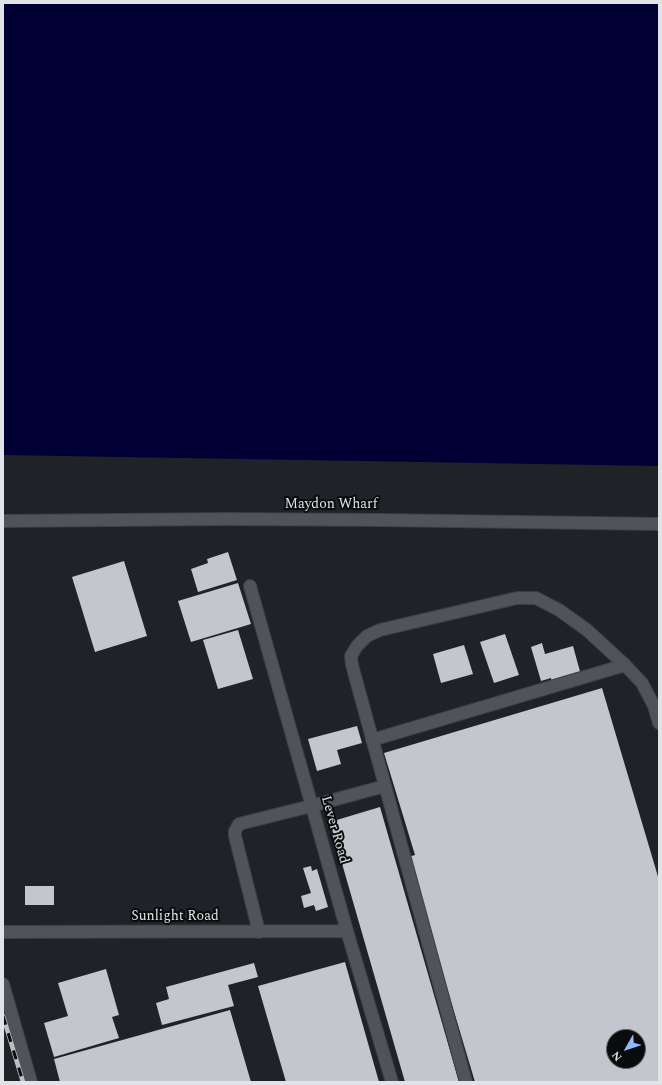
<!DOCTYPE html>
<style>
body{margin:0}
#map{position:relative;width:662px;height:1085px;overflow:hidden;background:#1f2227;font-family:Spectral,serif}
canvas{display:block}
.frame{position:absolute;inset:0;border:4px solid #e1e3e6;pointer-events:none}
.north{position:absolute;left:606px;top:1029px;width:40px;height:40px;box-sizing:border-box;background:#0a0b0d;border:1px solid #606164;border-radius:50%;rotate:231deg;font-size:11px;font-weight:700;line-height:16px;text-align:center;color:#e1e3e6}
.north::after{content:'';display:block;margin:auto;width:14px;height:18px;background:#92b7fd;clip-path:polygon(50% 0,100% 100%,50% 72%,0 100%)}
</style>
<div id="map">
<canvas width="662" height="1085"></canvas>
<div class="frame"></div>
<div class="north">N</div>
</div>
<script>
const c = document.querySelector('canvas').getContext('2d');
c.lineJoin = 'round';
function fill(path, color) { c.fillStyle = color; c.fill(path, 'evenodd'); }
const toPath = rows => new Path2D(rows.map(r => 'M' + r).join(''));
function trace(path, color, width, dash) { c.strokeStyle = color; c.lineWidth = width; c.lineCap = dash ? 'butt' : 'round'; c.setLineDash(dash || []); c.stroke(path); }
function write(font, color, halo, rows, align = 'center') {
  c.font = font + ' Spectral,serif'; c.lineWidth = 4; c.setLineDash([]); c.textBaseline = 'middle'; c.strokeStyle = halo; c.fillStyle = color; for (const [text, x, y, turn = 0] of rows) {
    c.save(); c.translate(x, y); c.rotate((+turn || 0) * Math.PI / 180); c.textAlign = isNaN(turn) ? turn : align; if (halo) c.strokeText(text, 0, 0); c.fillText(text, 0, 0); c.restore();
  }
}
fill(toPath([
 [3,3,659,3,659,466,3,455]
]), '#000035');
fill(toPath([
 [228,552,237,580,198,592,191,569,208,563,207,559],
 [124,561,147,636,95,652,72,577],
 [238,583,251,624,191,642,178,601],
 [238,630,253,679,218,689,203,640],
 [505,634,519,675,494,683,480,642],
 [542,643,545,654,573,646,581,675,552,683,551,678,541,681,531,647],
 [464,645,473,674,441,683,433,654],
 [602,688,659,880,659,1082,475,1082,408,857,415,855,384,753],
 [614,1037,638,1037,638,1061,614,1061],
 [357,726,362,743,337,750,341,764,317,771,308,739],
 [380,807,459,1082,405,1082,330,822],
 [311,866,312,871,317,869,328,907,316,911,314,905,304,908,301,896,311,893,303,868],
 [25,886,54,886,54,905,25,905],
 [345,962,379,1082,286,1082,258,986],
 [254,963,258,977,228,985,234,1006,162,1025,156,1003,169,999,166,987],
 [106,969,119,1015,112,1017,119,1038,54,1057,44,1023,68,1016,58,983],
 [230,1010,251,1082,60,1082,54,1059]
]), '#c3c7cd');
const minor = toPath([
 [3,521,226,519,381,520,659,524],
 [250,586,347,931,392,1082],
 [372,740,625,665],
 [3,932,347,931],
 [259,932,235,836,235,831,239,824,311,806,385,786],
 [3,984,31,1082],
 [466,1082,352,665,351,656,357,646,367,636,380,630,517,598,536,598,559,610,587,630,625,665,642,683,654,706,659,723]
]);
trace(minor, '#3d3f43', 14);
trace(minor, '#505359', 12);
const rail = toPath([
 [3,1016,23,1082]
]);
trace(rail, '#bdbfc3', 4.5);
trace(rail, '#0a0b0d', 3, [9]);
write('14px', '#e1e3e6', '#0a0b0d', [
 ["Maydon Wharf",331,505],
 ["Lever Road",334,830,74],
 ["Sunlight Road",175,917]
]);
</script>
